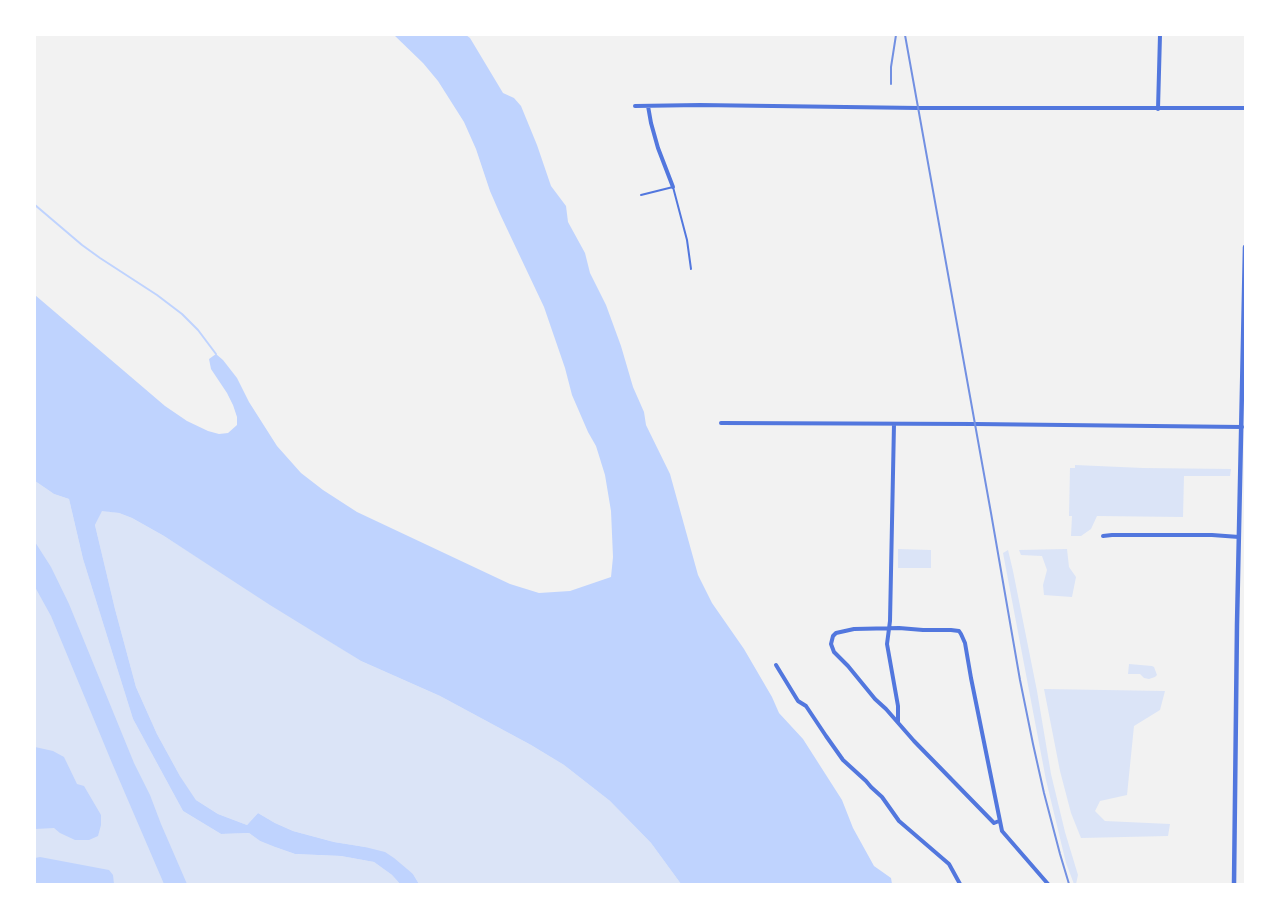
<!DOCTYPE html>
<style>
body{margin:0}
#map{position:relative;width:1280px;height:919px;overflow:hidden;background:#f2f2f2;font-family:"Work Sans",sans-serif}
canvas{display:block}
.frame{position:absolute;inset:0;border:36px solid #fff;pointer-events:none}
</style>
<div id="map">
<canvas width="1280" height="919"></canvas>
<div class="frame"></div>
</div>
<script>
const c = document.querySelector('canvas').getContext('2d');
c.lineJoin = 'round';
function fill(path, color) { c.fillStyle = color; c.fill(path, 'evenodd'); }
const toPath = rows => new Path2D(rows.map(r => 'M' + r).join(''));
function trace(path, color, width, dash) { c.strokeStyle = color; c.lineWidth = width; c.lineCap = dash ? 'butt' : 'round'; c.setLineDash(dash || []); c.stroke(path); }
fill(toPath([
 [1075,465,1143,468,1231,469,1230,476,1184,476,1183,517,1097,516,1091,529,1081,536,1071,536,1072,516,1069,516,1070,468,1075,468],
 [35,481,54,494,69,499,83,559,133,719,183,811,221,834,249,833,260,841,275,847,295,854,341,856,374,862,392,875,400,884,35,884],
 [102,510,119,513,132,518,164,536,361,661,440,696,531,745,564,765,610,801,651,843,681,884,419,884,413,874,365,847,334,842,293,831,275,823,258,813,247,825,218,814,196,800,180,776,157,734,136,687,115,609,95,525],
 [898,549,931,550,931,568,898,568],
 [1067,549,1069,567,1076,577,1072,597,1044,595,1043,585,1047,570,1042,556,1021,555,1019,550],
 [1008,550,1013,571,1037,691,1051,774,1065,832,1078,875,1076,884,1074,884,1066,863,1046,780,1003,553],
 [1129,664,1152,666,1154,667,1157,675,1155,677,1149,679,1144,678,1140,674,1128,674],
 [1044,689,1165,691,1160,710,1134,726,1127,795,1100,801,1095,811,1105,821,1170,824,1168,836,1081,838,1071,813,1060,771]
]), '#dbe4f7');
fill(toPath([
 [394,35,466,35,470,38,503,93,514,98,521,106,537,145,551,186,566,206,568,222,585,253,590,273,606,305,621,346,633,387,644,412,646,425,670,474,698,575,712,603,744,649,772,697,779,713,803,739,842,800,853,828,874,866,891,878,892,884,681,884,651,843,610,801,564,765,531,745,440,696,361,661,270,605,164,536,132,518,119,513,102,511,95,525,115,609,136,687,157,734,180,776,196,800,218,814,247,825,258,813,275,823,293,831,334,842,365,847,385,852,394,858,413,874,419,884,400,884,392,875,374,862,341,856,295,854,275,847,260,841,249,833,221,834,183,811,133,719,83,559,69,499,54,494,35,481,35,295,165,406,187,421,208,431,219,434,228,433,237,425,237,417,233,405,227,393,211,369,209,359,216,354,223,360,237,378,249,402,277,446,301,473,323,490,357,512,510,584,539,593,570,591,611,577,613,557,611,511,605,475,596,446,588,432,572,395,565,368,544,307,500,214,490,191,476,149,464,122,438,81,423,63],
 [35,542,51,567,69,604,134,763,150,795,161,824,187,884,164,884,112,763,51,616,35,587],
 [35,747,53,751,64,757,77,784,84,786,101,815,101,825,98,836,89,840,75,840,60,833,54,828,35,829],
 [40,857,109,870,113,875,114,884,35,884,35,858]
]), '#bfd3fe');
trace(toPath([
 [35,205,82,245,100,258,157,295,182,314,198,330,216,354]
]), '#bfd3fe', 2);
trace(toPath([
 [641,195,673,187,687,240,691,269]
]), '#5277de', 2);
trace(toPath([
 [635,106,700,105,918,108,1245,108],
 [648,106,651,123,658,148,673,187],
 [1158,109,1160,35],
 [721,423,975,424,1242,427],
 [894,424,890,621,887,644,898,706,898,722],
 [1103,536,1112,535,1212,535,1239,537],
 [776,665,798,701,806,706,826,736,843,760,866,781,871,787,882,797,899,821,949,864,960,884],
 [999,821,994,823,914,741,886,709,875,699,848,666,834,652,831,644,833,636,836,633,854,629,899,628,923,630,951,630,959,631,961,634,965,643,971,678,1002,831,1048,884]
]), '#5277de', 4);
trace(toPath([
 [1234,884,1237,624,1245,247]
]), '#5277de', 4.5);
trace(toPath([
 [905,35,991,513,1020,680,1033,744,1044,793,1060,854,1069,884],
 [891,84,891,67,896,35]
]), '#7290e2', 2);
</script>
